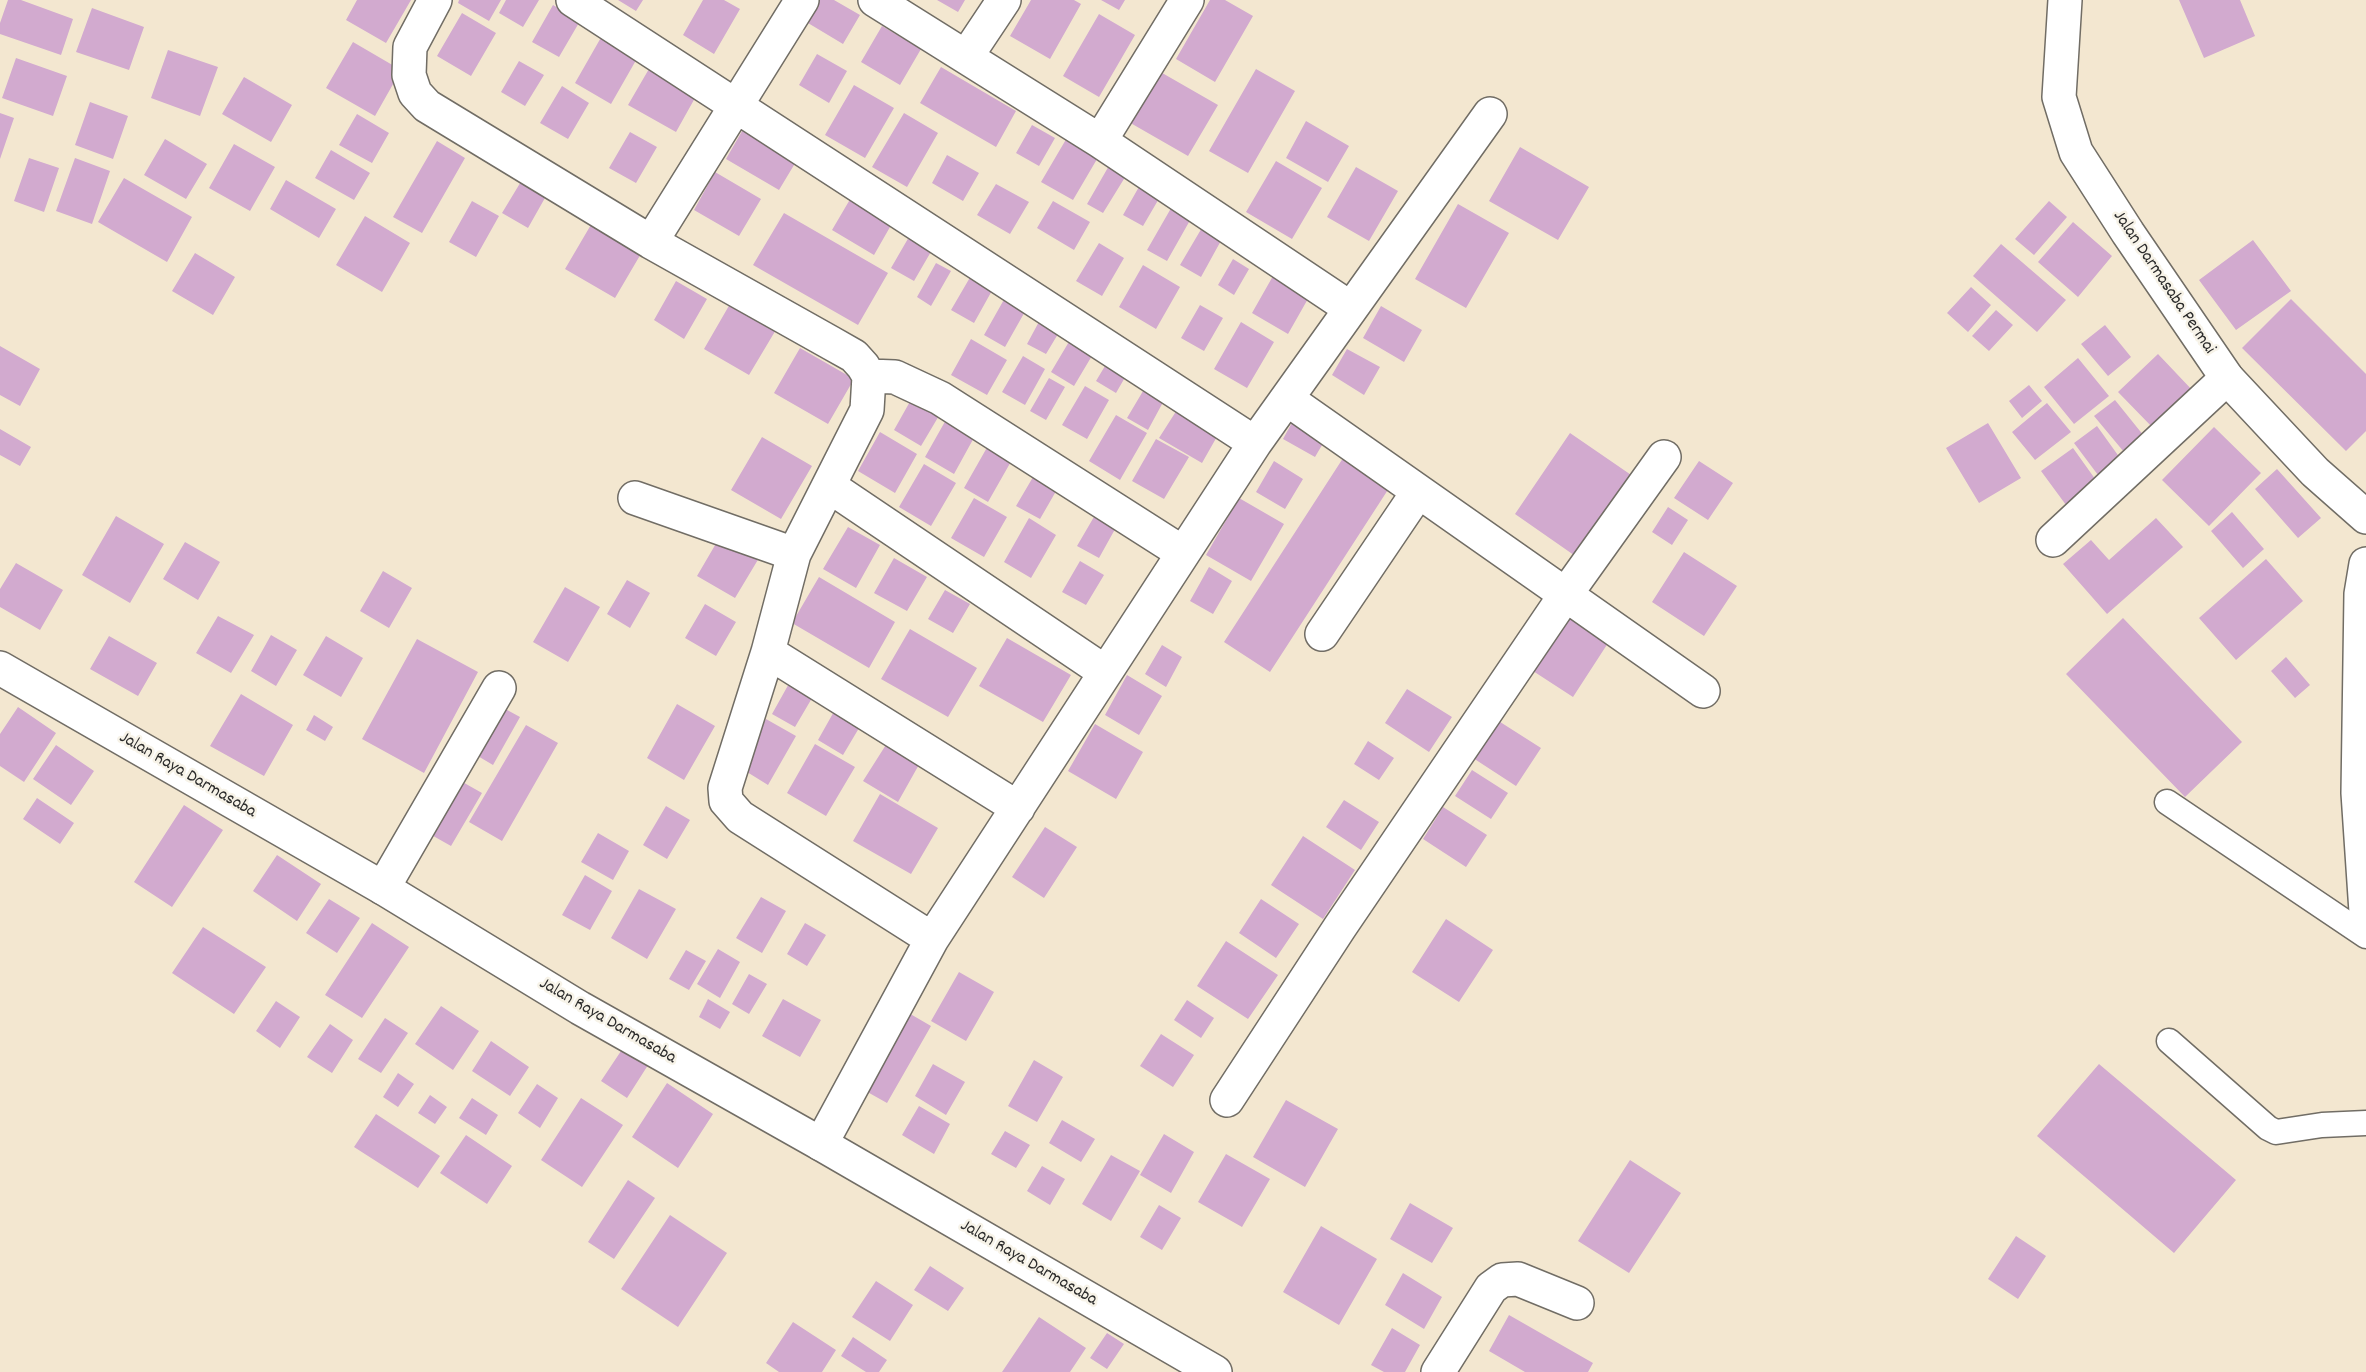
<!DOCTYPE html>
<style>
body{margin:0}
canvas{display:block;background:#f3e7d0}
</style>
<canvas width="2366" height="1372"></canvas>
<script>
const c = document.querySelector('canvas').getContext('2d');
c.lineJoin = 'round';
function fill(path, color) { c.fillStyle = color; c.fill(path, 'evenodd'); }
const toPath = rows => new Path2D(rows.map(r => 'M' + r).join(''));
function trace(path, color, width, dash) { c.strokeStyle = color; c.lineWidth = width; c.lineCap = dash ? 'butt' : 'round'; c.setLineDash(dash || []); c.stroke(path); }
function write(font, color, halo, rows, align = 'center') {
  c.font = font + ' Dekko,sans-serif'; c.lineWidth = 5; c.setLineDash([]); c.textBaseline = 'middle'; c.strokeStyle = halo; c.fillStyle = color; for (const [text, x, y, turn = 0] of rows) {
    c.save(); c.translate(x, y); c.rotate((+turn || 0) * Math.PI / 180); c.textAlign = isNaN(turn) ? turn : align; if (halo) c.strokeText(text, 0, 0); c.fillText(text, 0, 0); c.restore();
  }
}
fill(toPath([
 [8,0,21,0,73,19,61,55,0,34,0,23],
 [357,0,411,0,386,43,346,20],
 [459,0,501,0,489,21,458,3],
 [506,0,539,0,523,27,499,13],
 [618,0,643,0,636,11],
 [703,0,724,0,740,9,714,54,683,35],
 [808,0,834,0,860,15,843,44,798,17],
 [937,0,965,0,958,12],
 [1031,0,1074,0,1081,4,1050,59,1010,36],
 [1101,0,1125,0,1119,10],
 [1210,0,1225,0,1253,16,1215,82,1176,59],
 [2179,0,2240,0,2255,36,2204,58],
 [553,5,580,21,559,57,532,42],
 [92,8,144,27,129,70,76,52],
 [462,13,496,33,471,76,437,56],
 [1099,14,1135,35,1099,97,1063,76],
 [882,26,921,49,900,85,861,62],
 [603,34,639,55,611,104,575,83],
 [353,42,401,70,375,116,326,88],
 [168,50,218,67,200,116,151,98],
 [817,54,847,71,829,103,799,85],
 [16,58,67,76,53,116,2,98],
 [519,61,544,75,525,106,501,92],
 [653,62,700,89,676,132,628,105],
 [941,67,1016,111,996,147,920,103],
 [1256,69,1295,91,1248,173,1209,151],
 [1157,70,1218,105,1188,156,1127,121],
 [244,77,292,105,271,142,222,114],
 [854,85,894,108,865,158,825,135],
 [562,86,589,103,568,139,540,123],
 [90,102,128,116,113,159,75,145],
 [0,113,14,118,0,159],
 [904,113,938,133,907,187,872,167],
 [357,114,389,133,372,163,339,145],
 [749,119,803,150,779,190,726,159],
 [1306,121,1349,146,1328,182,1286,158],
 [1032,125,1055,138,1039,166,1016,153],
 [630,132,657,147,636,183,609,168],
 [1068,136,1100,154,1073,200,1041,182],
 [165,139,207,164,186,199,144,175],
 [437,141,465,158,422,233,393,217],
 [234,144,275,167,250,211,209,188],
 [1520,147,1589,187,1558,240,1489,201],
 [331,150,370,173,354,200,315,178],
 [947,155,979,173,963,201,932,183],
 [29,158,59,168,44,212,14,201],
 [75,158,110,171,92,224,56,211],
 [1276,161,1322,188,1292,239,1246,212],
 [1110,164,1127,174,1103,213,1087,204],
 [1356,167,1398,191,1369,241,1327,217],
 [715,172,761,199,739,236,694,210],
 [525,175,550,189,528,228,502,213],
 [124,178,192,217,167,262,98,222],
 [1144,178,1164,190,1143,226,1123,215],
 [286,180,336,209,319,238,270,209],
 [996,184,1029,202,1010,234,977,215],
 [852,196,894,220,874,255,832,230],
 [472,201,499,216,476,257,449,242],
 [1053,201,1090,222,1074,250,1037,228],
 [2049,201,2067,217,2034,255,2015,239],
 [1174,203,1193,215,1167,261,1147,250],
 [1458,204,1509,233,1466,308,1415,279],
 [784,213,888,273,858,325,753,265],
 [365,216,410,243,382,292,336,265],
 [2073,222,2112,256,2078,297,2038,262],
 [592,223,642,252,615,298,565,269],
 [1203,226,1223,237,1201,277,1180,265],
 [913,230,936,243,914,281,891,268],
 [2253,240,2291,291,2236,330,2199,280],
 [1099,243,1124,258,1102,296,1076,281],
 [2001,244,2066,300,2037,332,1973,276],
 [195,253,235,277,213,315,172,291],
 [1233,259,1249,269,1234,295,1218,285],
 [936,263,951,271,931,306,917,297],
 [1143,265,1180,287,1156,329,1119,307],
 [972,274,994,287,974,323,951,310],
 [1273,276,1309,297,1288,334,1252,313],
 [676,281,707,299,684,339,654,320],
 [1971,287,1991,305,1968,332,1947,313],
 [1006,296,1027,308,1005,347,984,335],
 [734,297,780,323,749,375,704,349],
 [2291,299,2366,374,2366,431,2346,451,2242,348],
 [1200,305,1223,318,1204,351,1181,338],
 [1381,306,1422,330,1404,362,1363,338],
 [1996,310,2013,325,1989,351,1972,336],
 [1041,318,1061,329,1046,354,1027,344],
 [1241,322,1274,342,1247,388,1214,369],
 [2105,325,2131,357,2108,376,2081,344],
 [1073,335,1096,349,1074,386,1051,372],
 [971,339,1007,360,987,395,951,375],
 [0,346,40,369,20,406,0,395],
 [800,348,854,379,828,424,774,393],
 [1347,349,1380,367,1364,395,1332,375],
 [2158,354,2194,392,2154,429,2118,392],
 [1023,356,1045,369,1025,405,1002,392],
 [1111,356,1131,367,1116,393,1096,381],
 [2078,358,2109,396,2074,424,2044,387],
 [1049,378,1065,387,1046,420,1030,411],
 [1149,381,1168,393,1148,430,1127,418],
 [2029,385,2042,401,2022,418,2009,401],
 [1085,386,1109,400,1087,439,1062,425],
 [912,398,940,414,921,446,894,430],
 [2115,400,2144,436,2124,452,2094,416],
 [1182,402,1223,426,1202,463,1159,438],
 [2047,403,2071,432,2035,460,2012,432],
 [1116,415,1147,433,1120,480,1089,461],
 [947,418,976,434,954,474,925,457],
 [1294,419,1325,440,1315,457,1283,439],
 [1988,423,2021,478,1979,503,1946,448],
 [2097,426,2120,458,2098,475,2074,443],
 [2214,427,2261,473,2209,526,2162,480],
 [0,429,31,447,20,466,0,455],
 [880,432,917,454,895,493,858,471],
 [1570,433,1637,479,1581,560,1515,514],
 [762,437,812,466,781,519,731,490],
 [1156,439,1189,457,1164,499,1132,481],
 [989,444,1013,458,988,502,964,488],
 [2073,448,2098,483,2066,505,2041,471],
 [1347,452,1393,482,1270,672,1224,642],
 [1274,461,1303,479,1285,509,1256,492],
 [1699,461,1733,483,1708,520,1674,498],
 [924,464,956,483,931,526,899,507],
 [2277,469,2321,518,2298,538,2255,489],
 [1036,472,1059,486,1040,519,1016,506],
 [974,498,1007,517,984,557,951,538],
 [1239,498,1284,524,1251,581,1206,555],
 [1668,507,1688,520,1672,545,1652,532],
 [1098,510,1119,522,1099,558,1077,546],
 [2232,512,2264,549,2243,568,2211,531],
 [116,516,164,544,130,603,82,575],
 [1029,518,1056,535,1031,578,1004,562],
 [2156,518,2183,547,2107,614,2063,564,2091,540,2109,560],
 [848,527,880,545,856,588,823,569],
 [721,535,759,558,735,598,697,576],
 [185,542,220,562,198,600,163,579],
 [1684,552,1737,586,1704,636,1652,602],
 [894,558,927,577,907,611,874,593],
 [2266,559,2303,601,2236,660,2199,618],
 [1080,561,1104,575,1086,605,1062,592],
 [16,563,63,590,40,630,0,607,0,589],
 [1209,567,1232,581,1213,614,1190,601],
 [383,571,412,588,389,628,360,611],
 [819,577,895,622,869,668,792,623],
 [627,580,650,593,630,628,607,614],
 [565,587,600,607,568,662,533,642],
 [945,590,970,604,953,633,928,619],
 [705,604,736,622,716,656,685,638],
 [1570,614,1610,640,1573,697,1533,671],
 [218,616,254,635,231,673,196,653],
 [2123,618,2242,742,2185,797,2066,674],
 [910,629,977,668,948,717,881,679],
 [271,635,297,650,276,686,251,671],
 [109,636,157,663,138,696,90,669],
 [326,636,363,658,341,697,303,675],
 [1007,638,1071,675,1043,722,979,686],
 [417,639,478,672,424,773,362,739],
 [1162,645,1182,657,1166,687,1145,674],
 [2286,657,2310,685,2295,698,2271,671],
 [1127,675,1162,696,1139,735,1105,715],
 [791,680,815,693,795,727,772,714],
 [1407,689,1452,717,1429,752,1385,723],
 [241,694,293,725,264,776,210,746],
 [677,704,715,726,684,780,647,758],
 [498,705,520,717,493,765,471,752],
 [18,707,56,733,24,782,0,766,0,734],
 [836,708,862,723,843,755,818,740],
 [314,715,333,727,325,741,306,730],
 [766,719,796,736,768,785,739,767],
 [1497,720,1541,748,1516,786,1473,758],
 [1095,724,1143,752,1116,799,1068,771],
 [526,725,558,743,502,841,469,822],
 [889,740,921,761,898,802,863,781],
 [1368,741,1394,758,1379,780,1354,764],
 [815,744,855,767,826,816,787,793],
 [56,745,94,771,71,805,33,779],
 [1472,770,1508,793,1491,819,1455,796],
 [459,780,482,793,451,846,428,833],
 [880,794,938,828,911,874,853,841],
 [37,798,74,823,60,844,23,819],
 [1344,800,1379,822,1361,850,1326,827],
 [184,805,223,830,172,907,134,882],
 [666,806,690,820,667,859,643,845],
 [1443,807,1487,835,1466,867,1423,839],
 [1045,827,1077,847,1044,898,1012,877],
 [598,833,629,851,613,880,581,862],
 [1303,836,1355,870,1323,919,1271,885],
 [277,855,321,884,297,921,253,891],
 [585,875,612,891,590,930,562,915],
 [639,889,676,909,647,959,611,938],
 [761,897,786,911,762,953,736,938],
 [329,899,360,918,337,953,306,933],
 [1261,899,1299,924,1276,958,1239,933],
 [1446,919,1493,950,1459,1002,1412,972],
 [372,923,409,947,362,1018,325,995],
 [805,923,826,935,807,966,787,954],
 [203,927,266,967,234,1014,172,973],
 [1226,941,1278,975,1248,1019,1197,986],
 [718,949,740,962,720,998,697,984],
 [686,950,706,961,689,990,669,979],
 [959,972,994,992,966,1041,931,1021],
 [749,974,767,984,749,1014,732,1004],
 [708,999,730,1012,720,1029,699,1017],
 [783,999,821,1020,800,1057,762,1036],
 [1187,1000,1214,1018,1201,1038,1174,1020],
 [276,1001,300,1017,280,1048,256,1031],
 [441,1006,479,1031,453,1070,415,1044],
 [900,1008,931,1026,887,1103,855,1085],
 [385,1018,408,1033,381,1073,358,1059],
 [330,1024,353,1040,332,1073,307,1057],
 [1161,1034,1194,1055,1173,1087,1140,1066],
 [491,1041,529,1067,510,1096,472,1071],
 [625,1045,650,1062,627,1098,601,1081],
 [1034,1060,1063,1077,1037,1122,1008,1106],
 [933,1064,965,1082,946,1115,915,1096],
 [2099,1064,2236,1180,2174,1253,2037,1136],
 [398,1073,414,1084,398,1107,383,1097],
 [667,1083,713,1114,678,1168,632,1137],
 [537,1084,558,1098,540,1128,518,1113],
 [430,1095,447,1107,435,1124,418,1113],
 [472,1098,498,1115,486,1135,459,1118],
 [581,1098,623,1125,582,1187,541,1160],
 [1286,1100,1338,1129,1305,1187,1253,1157],
 [919,1106,950,1124,934,1154,902,1135],
 [376,1114,440,1156,418,1188,354,1147],
 [1062,1120,1095,1139,1081,1162,1049,1143],
 [1005,1131,1030,1145,1016,1168,991,1154],
 [1164,1134,1194,1152,1171,1193,1140,1175],
 [466,1135,512,1166,487,1204,440,1173],
 [1226,1154,1270,1179,1242,1227,1198,1202],
 [1111,1155,1140,1171,1111,1221,1082,1204],
 [1630,1160,1681,1193,1629,1273,1578,1241],
 [1042,1166,1065,1179,1050,1205,1027,1191],
 [628,1180,655,1198,614,1259,588,1242],
 [1410,1203,1453,1228,1432,1263,1390,1239],
 [1159,1205,1181,1218,1162,1250,1140,1237],
 [670,1215,727,1253,678,1327,621,1289],
 [1321,1226,1377,1259,1339,1325,1283,1292],
 [2016,1236,2046,1256,2018,1299,1988,1279],
 [930,1266,964,1288,948,1311,914,1290],
 [1403,1273,1442,1297,1424,1329,1385,1305],
 [876,1281,913,1305,890,1341,852,1317],
 [1509,1315,1593,1363,1588,1372,1525,1372,1489,1351],
 [1039,1317,1086,1348,1070,1372,1002,1372],
 [793,1322,836,1350,822,1372,779,1372,766,1363],
 [1392,1328,1420,1345,1405,1372,1384,1372,1371,1365],
 [1107,1333,1124,1344,1107,1369,1090,1358],
 [853,1337,887,1360,879,1372,866,1372,841,1356]
]), '#d2aacf');
const lane = toPath([
 [2167,802,2366,936],
 [2169,1041,2268,1128,2276,1132,2322,1125,2366,1123]
]);
const street = toPath([
 [435,0,410,47,409,75,415,93,427,106,651,242,831,343,854,356,863,366,869,376,867,410,794,554],
 [573,0,1255,443],
 [875,0,1100,141,1350,308],
 [966,57,1004,0],
 [1100,141,1187,0],
 [651,242,802,0],
 [869,376,895,377,940,398,1183,553],
 [1287,399,1703,691],
 [829,486,1105,672],
 [635,498,794,554,768,652,725,788,726,801,740,817,932,939],
 [2053,540,2227,378],
 [1322,634,1418,492],
 [768,652,1018,808],
 [383,888,499,688],
 [1227,1100,1340,927,1566,594,1664,457],
 [821,1144,932,939,1255,443,1490,114],
 [1438,1372,1491,1288,1502,1280,1518,1279,1577,1303]
]);
const secondary = toPath([
 [2065,0,2059,97,2076,152,2128,233,2227,378,2315,472,2366,517],
 [2366,564,2361,594,2358,793,2366,912],
 [0,668,383,888,580,1008,821,1144,1215,1372]
]);
trace(lane, '#716d65', 27);
trace(street, '#716d65', 36);
trace(secondary, '#716d65', 36);
trace(lane, '#fff', 24);
trace(street, '#fff', 33);
trace(secondary, '#fff', 33);
write('18px', '#2b2b2b', '#f7f3e8', [
 ["Jalan Darmasaba Permai",2163,283,56],
 ["Jalan Raya Darmasaba",187,776,30],
 ["Jalan Raya Darmasaba",607,1022,30],
 ["Jalan Raya Darmasaba",1028,1264,30]
]);
</script>
